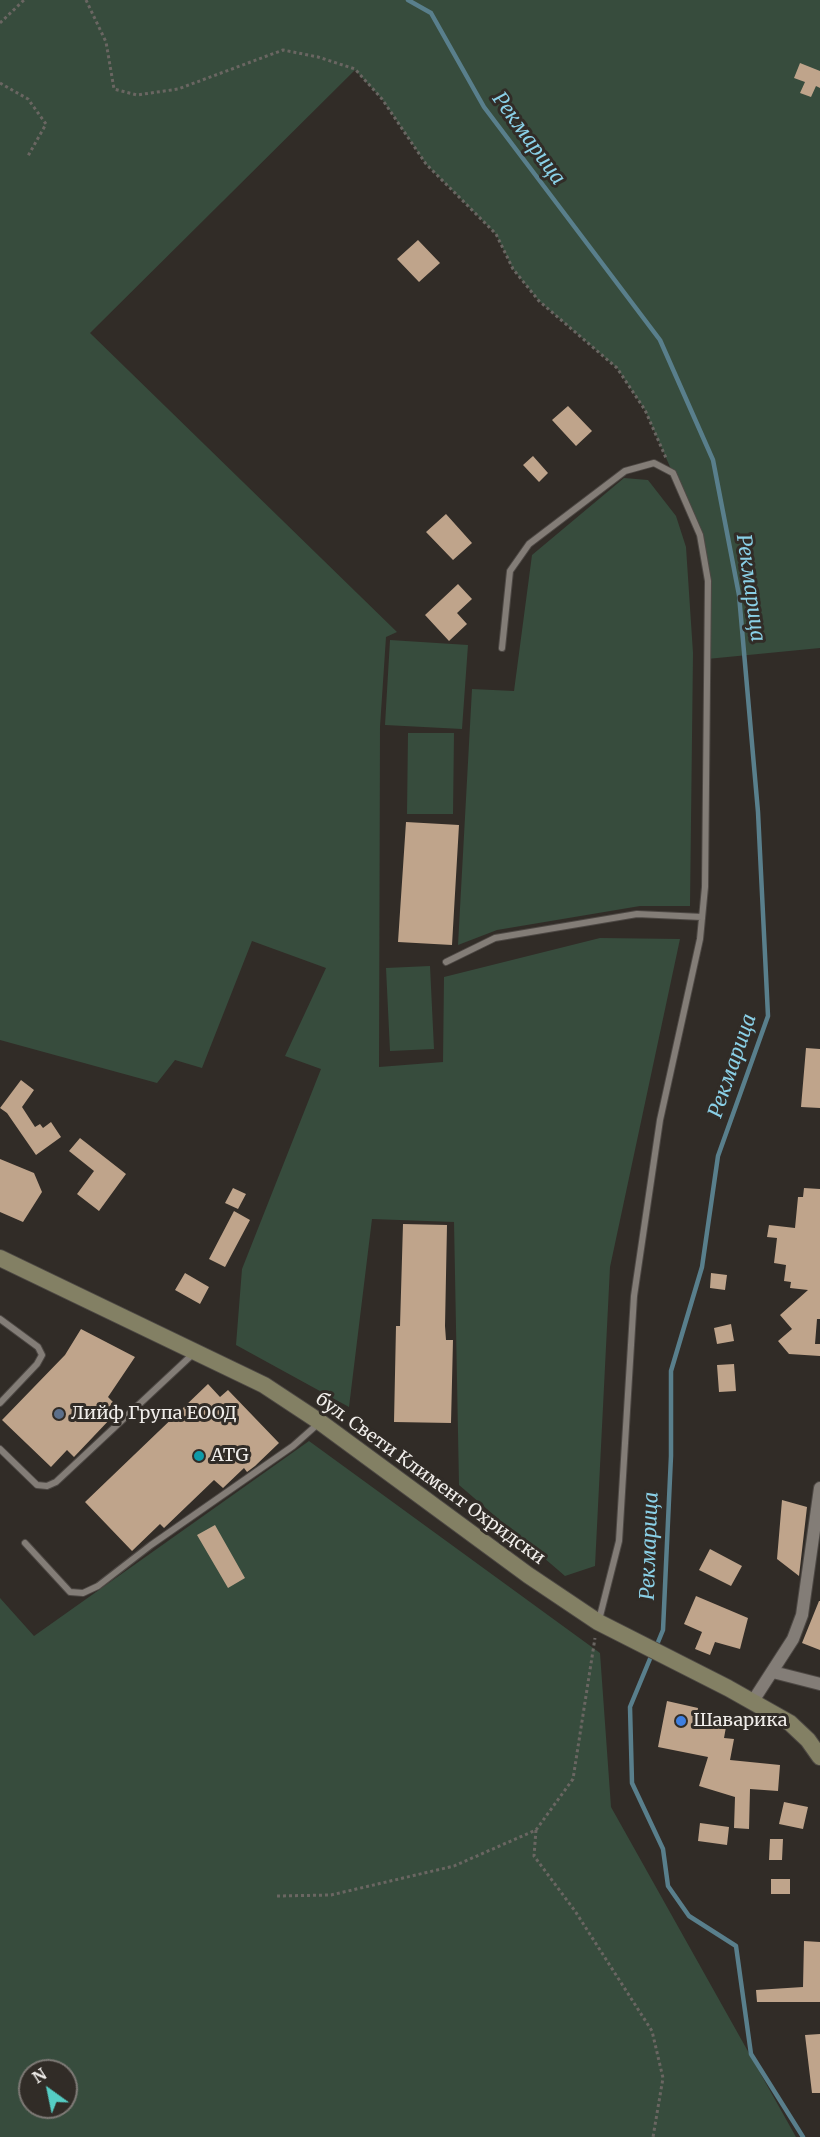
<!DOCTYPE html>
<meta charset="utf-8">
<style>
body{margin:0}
#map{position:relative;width:820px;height:2137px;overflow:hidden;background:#312c27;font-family:Merriweather,serif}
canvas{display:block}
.north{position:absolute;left:18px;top:2059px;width:60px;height:60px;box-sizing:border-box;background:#312c27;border:2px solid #7d7975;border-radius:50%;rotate:327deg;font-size:16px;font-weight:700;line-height:24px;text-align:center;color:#f0edea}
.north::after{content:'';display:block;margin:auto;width:21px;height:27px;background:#55cec5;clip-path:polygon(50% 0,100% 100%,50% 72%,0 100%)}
</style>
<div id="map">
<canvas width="820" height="2137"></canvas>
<div class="north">N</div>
</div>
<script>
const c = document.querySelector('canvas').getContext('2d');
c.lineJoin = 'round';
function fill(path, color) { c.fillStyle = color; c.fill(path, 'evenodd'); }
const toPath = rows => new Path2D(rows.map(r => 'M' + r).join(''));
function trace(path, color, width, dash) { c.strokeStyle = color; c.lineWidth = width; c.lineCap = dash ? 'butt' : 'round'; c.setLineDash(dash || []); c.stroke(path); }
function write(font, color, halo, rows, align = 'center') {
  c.font = font + ' Merriweather,serif'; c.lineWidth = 6; c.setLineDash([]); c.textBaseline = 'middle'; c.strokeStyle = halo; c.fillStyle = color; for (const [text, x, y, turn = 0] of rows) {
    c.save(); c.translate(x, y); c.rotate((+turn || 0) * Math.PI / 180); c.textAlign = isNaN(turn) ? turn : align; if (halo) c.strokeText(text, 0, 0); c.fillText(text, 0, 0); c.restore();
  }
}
fill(toPath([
 [0,0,820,0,820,648,707,659,708,581,700,535,645,410,617,368,539,301,513,269,496,234,426,164,382,99,355,70,90,333,397,632,386,637,380,727,379,1067,443,1062,444,977,600,938,680,939,610,1267,595,1566,565,1576,459,1485,454,1222,372,1219,349,1407,236,1345,242,1269,321,1069,285,1056,326,968,252,941,202,1068,175,1060,157,1083,0,1040],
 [624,478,648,480,676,516,686,547,693,653,690,906,640,906,497,930,458,945,472,689,514,691,532,555],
 [390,640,468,645,462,729,385,725],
 [408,733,454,733,453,814,407,814],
 [430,966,434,1049,390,1051,386,968],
 [309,1441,600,1653,611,1807,796,2137,0,2137,0,1598,34,1636],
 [30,2071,66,2071,66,2107,30,2107]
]), '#374c3d');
trace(toPath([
 [408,0,431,13,484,107,660,340,713,460,739,595,758,812,768,1016,718,1156,702,1267,671,1371,671,1456,663,1630,656,1647],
 [652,1654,630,1707,632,1783,663,1849,668,1886,689,1916,736,1946,751,2054,803,2137]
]), '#597f8c', 4.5);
fill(toPath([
 [800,63,820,71,820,88,816,86,811,97,800,93,805,82,794,78],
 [418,240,440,263,419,282,397,259],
 [568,406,592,431,576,446,552,420],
 [533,456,548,473,539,482,523,465],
 [446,514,472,543,453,560,426,532],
 [458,584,472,599,457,613,467,624,449,641,425,615],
 [406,822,459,825,452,945,398,942],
 [806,1048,820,1049,820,1108,801,1107],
 [21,1080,34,1090,22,1107,35,1127,40,1124,43,1128,51,1122,61,1137,36,1155,7,1113,0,1108],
 [80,1138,126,1174,99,1211,77,1194,94,1171,69,1151],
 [0,1159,34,1173,42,1192,23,1222,0,1212],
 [233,1188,246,1194,238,1209,225,1203],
 [804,1188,820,1189,820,1319,817,1319,815,1344,820,1344,820,1356,789,1354,778,1341,792,1329,780,1315,808,1290,790,1288,791,1282,784,1281,786,1265,774,1263,777,1238,767,1237,769,1225,795,1228,798,1197,803,1197],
 [234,1211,250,1220,225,1267,209,1259],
 [403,1224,447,1225,445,1326,446,1340,453,1340,451,1423,394,1422,396,1326,400,1326],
 [185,1273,209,1287,200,1304,175,1290],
 [711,1273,727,1275,725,1290,710,1288],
 [731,1324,734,1341,717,1344,714,1328],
 [81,1329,135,1357,108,1397,113,1402,106,1411,112,1417,74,1457,67,1450,51,1467,2,1420,65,1355],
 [734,1364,736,1391,719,1392,717,1365],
 [208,1384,220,1397,228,1390,279,1443,255,1466,247,1472,244,1468,223,1488,214,1480,164,1528,160,1524,132,1551,85,1502],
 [782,1500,807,1507,799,1576,777,1559],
 [215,1525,245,1578,228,1588,197,1535],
 [710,1549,742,1566,731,1586,699,1570],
 [696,1596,748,1618,740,1649,715,1642,710,1655,695,1649,702,1632,684,1624],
 [819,1601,820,1601,820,1650,802,1643],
 [667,1701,698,1708,696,1721,726,1727,724,1738,734,1739,730,1760,780,1765,778,1791,750,1789,749,1829,734,1828,735,1797,699,1786,708,1757,658,1747],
 [784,1802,808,1807,803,1829,779,1824],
 [700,1823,729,1827,727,1845,698,1841],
 [770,1839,783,1839,782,1860,769,1860],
 [771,1879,790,1879,790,1894,771,1894],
 [804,1941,820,1942,820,2002,757,2002,756,1990,803,1987],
 [820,2034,820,2093,812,2093,805,2035]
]), '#bfa48b');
const lane = toPath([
 [502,648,510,571,529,544,625,471,654,463,673,473,700,535,708,581,705,887,700,939,660,1120,634,1296,619,1541,599,1620],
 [446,962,495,938,637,914,702,917],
 [0,1319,38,1347,42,1355,37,1364,0,1403],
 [0,1449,37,1485,47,1486,56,1482,194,1353],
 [25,1543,70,1592,83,1593,98,1586,151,1545,293,1446,319,1423]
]);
const street = toPath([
 [773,1672,820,1684],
 [753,1701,793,1639,802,1615,820,1488]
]);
const secondary = toPath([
 [0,1258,264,1385,320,1422,528,1575,598,1622,728,1688,790,1723,808,1740,820,1757]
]);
trace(lane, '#4d4844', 8);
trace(street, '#4d4844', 14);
trace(secondary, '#4d4844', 18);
trace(toPath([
 [86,0,106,42,114,89,137,95,178,89,283,50,318,57,355,69,382,99,426,164,496,234,513,269,539,301,617,368,645,410,666,458],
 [0,23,24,0],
 [0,83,28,99,46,124,28,156],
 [536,1830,534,1856,575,1911,652,2031,663,2078,653,2137],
 [277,1896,331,1895,454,1866,536,1830,573,1779,595,1638]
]), '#6a6662', 3, [3, 3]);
trace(lane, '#837d77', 6);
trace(street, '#837d77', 12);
trace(secondary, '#838064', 16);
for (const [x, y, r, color] of [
 [59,1414,6,"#5c6f8a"],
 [199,1456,6,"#0f9aa8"],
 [681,1721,6,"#3f7fe0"]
]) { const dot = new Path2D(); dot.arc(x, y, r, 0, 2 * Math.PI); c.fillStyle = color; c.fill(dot); trace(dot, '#312c27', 2); }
write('18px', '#f0edea', '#312c27', [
 ["Лийф Група ЕООД",71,1414],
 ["ATG",211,1456],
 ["Шаварика",693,1721]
], 'left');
write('18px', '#f0edea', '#312c27', [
 ["бул. Свети Климент Охридски",430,1479,36]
]);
write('italic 20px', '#8ad0e7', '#312c27', [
 ["Рекмарица",528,139,54],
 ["Рекмарица",750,588,82],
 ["Рекмарица",733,1066,-71],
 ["Рекмарица",650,1546,-88]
]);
</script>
